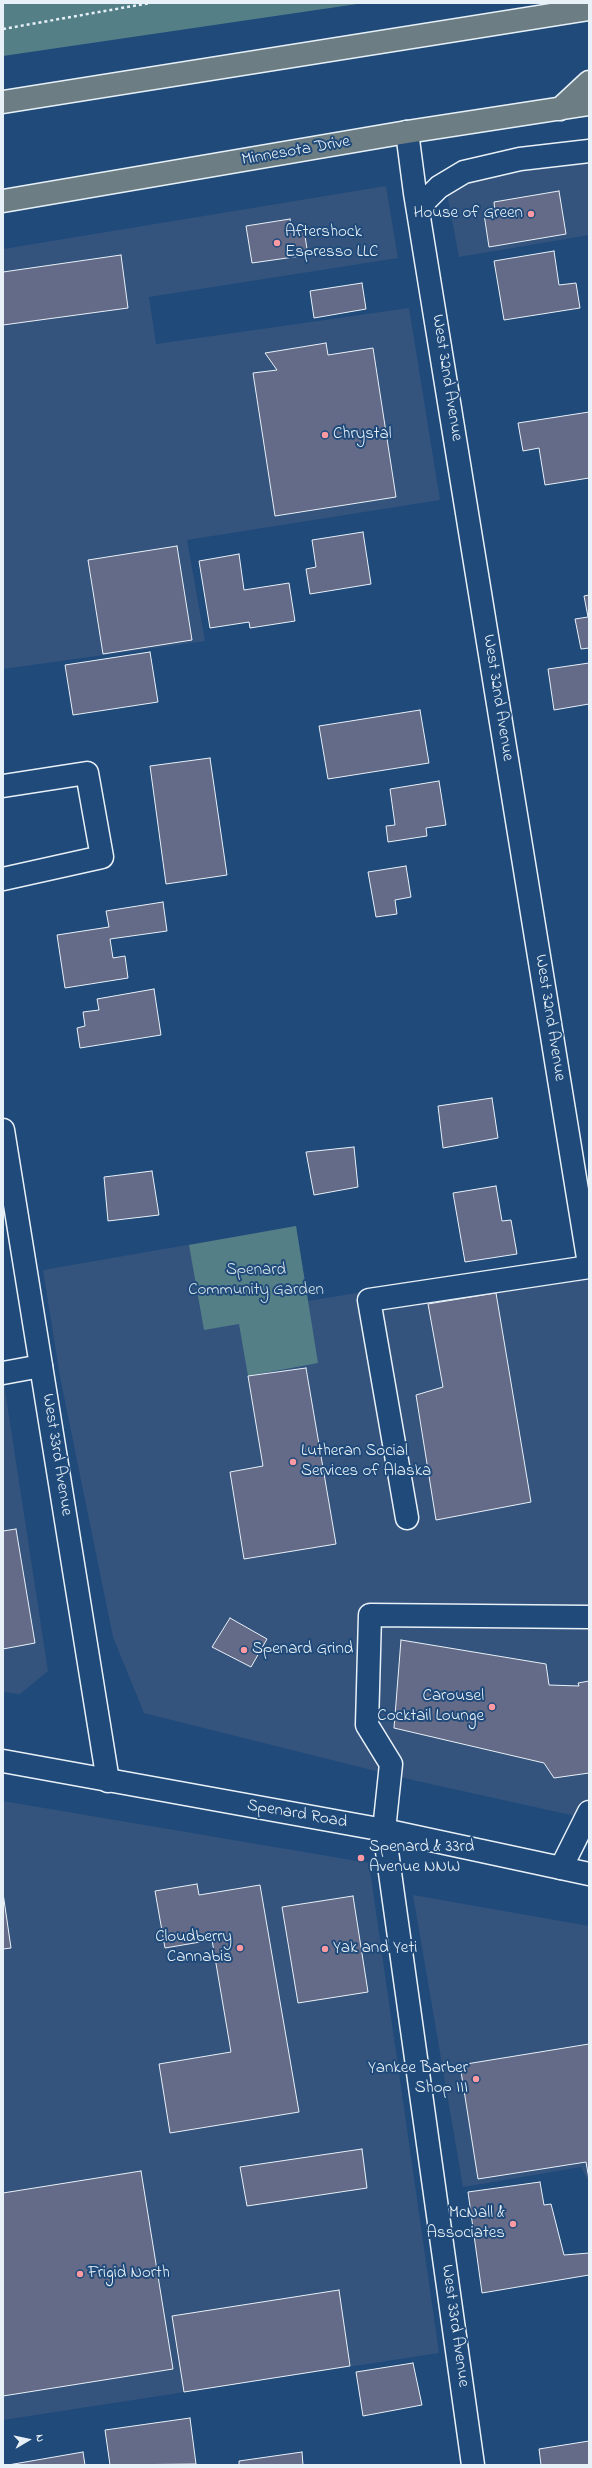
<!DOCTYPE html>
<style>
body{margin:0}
#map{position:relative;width:592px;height:2468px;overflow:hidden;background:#1f4a7a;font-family:"Indie Flower",sans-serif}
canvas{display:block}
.frame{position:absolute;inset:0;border:4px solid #e8f1f8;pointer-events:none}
.north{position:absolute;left:8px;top:2420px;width:40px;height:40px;-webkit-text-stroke:3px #1f4a7a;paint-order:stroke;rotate:81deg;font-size:11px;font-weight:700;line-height:16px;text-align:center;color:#e8f1f8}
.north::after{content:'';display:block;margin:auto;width:14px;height:18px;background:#e8f1f8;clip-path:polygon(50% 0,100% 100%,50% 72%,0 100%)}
</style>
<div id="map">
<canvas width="592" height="2468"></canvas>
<div class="frame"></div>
<div class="north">N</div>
</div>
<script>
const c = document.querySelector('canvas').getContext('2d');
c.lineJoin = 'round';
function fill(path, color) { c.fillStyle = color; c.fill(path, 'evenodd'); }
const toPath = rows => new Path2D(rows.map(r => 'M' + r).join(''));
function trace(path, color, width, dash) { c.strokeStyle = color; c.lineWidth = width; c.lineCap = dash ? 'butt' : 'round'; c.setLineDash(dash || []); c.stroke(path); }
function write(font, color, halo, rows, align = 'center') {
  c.font = font + ' "Indie Flower",sans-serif'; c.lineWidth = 4; c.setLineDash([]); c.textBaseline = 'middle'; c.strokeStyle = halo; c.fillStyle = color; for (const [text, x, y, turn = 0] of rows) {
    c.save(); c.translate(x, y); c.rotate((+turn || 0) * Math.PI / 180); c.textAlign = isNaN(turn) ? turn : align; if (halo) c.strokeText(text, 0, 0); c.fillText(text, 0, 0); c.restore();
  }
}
fill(toPath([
 [589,146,589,235,459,257,443,172],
 [386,186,398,258,149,297,156,344,409,308,440,500,187,540,205,641,3,669,3,249],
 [296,1226,308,1301,589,1255,589,1819,408,1779,144,1713,113,1637,60,1377,43,1270],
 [3,1377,48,1671,20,1694,3,1692],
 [3,1801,369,1863,439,2353,3,2420],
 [413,1895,589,1926,589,2179,587,2179,581,2167,463,2187]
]), '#34547e');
fill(toPath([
 [3,3,364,3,3,56],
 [296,1226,318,1363,248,1376,239,1324,204,1330,189,1245]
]), '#547f87');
const building = toPath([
 [559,191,566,234,489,247,484,214,495,212,494,202,559,191],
 [290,219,292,232,304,230,308,255,252,263,246,226,290,219],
 [554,251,559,285,576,283,580,308,504,320,494,261,554,251],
 [121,255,128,308,3,325,3,272,121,255],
 [362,283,366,309,314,318,310,291,362,283],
 [326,343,328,355,373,348,396,497,275,516,253,373,277,370,265,353,326,343],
 [589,412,589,478,545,485,539,448,523,451,518,423,589,412],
 [363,532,371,584,310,594,306,569,316,567,312,540,363,532],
 [177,546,192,640,103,654,88,560,177,546],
 [239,554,244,590,289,583,295,621,250,628,249,622,210,628,199,561,239,554],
 [589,595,589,648,581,649,575,619,588,617,584,596,589,595],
 [150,652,158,702,73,715,65,665,150,652],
 [589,663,589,704,554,710,548,669,589,663],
 [420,710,429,763,328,779,319,726,420,710],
 [210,758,227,875,166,884,150,766,210,758],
 [439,781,446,825,426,828,427,836,388,842,386,826,395,825,390,789,439,781],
 [406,866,411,897,395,900,397,914,376,917,368,872,406,866],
 [163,902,167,931,110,939,113,958,125,956,128,978,65,988,57,935,109,927,106,911,163,902],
 [154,989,161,1035,80,1048,77,1028,85,1026,83,1012,99,1010,97,999,154,989],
 [492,1098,498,1138,443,1148,438,1106,492,1098],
 [354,1147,358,1187,314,1195,306,1152,354,1147],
 [152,1171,159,1215,108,1221,104,1177,152,1171],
 [496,1186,502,1221,511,1220,517,1254,465,1262,453,1193,496,1186],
 [496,1293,531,1502,436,1520,416,1395,443,1387,428,1304,496,1293],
 [306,1368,336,1544,244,1559,230,1472,263,1466,248,1376,306,1368],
 [16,1529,35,1643,3,1649,3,1531,16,1529],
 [230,1618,267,1639,251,1667,212,1647,230,1618],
 [401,1640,546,1664,549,1685,579,1686,578,1683,589,1681,589,1773,554,1778,544,1763,394,1728,401,1640],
 [197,1884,199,1895,260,1885,299,2112,170,2133,159,2064,231,2052,212,1940,165,1948,155,1891,197,1884],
 [3,1893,11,1948,3,1949,3,1893],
 [353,1896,368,1992,298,2003,282,1907,353,1896],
 [589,2044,589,2179,586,2162,478,2179,460,2065,589,2044],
 [362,2149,367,2188,247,2206,240,2167,362,2149],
 [141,2171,173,2369,3,2396,3,2193,141,2171],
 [540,2182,544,2205,551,2204,564,2255,589,2253,589,2275,482,2293,468,2192,540,2182],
 [339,2290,350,2366,184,2392,172,2316,339,2290],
 [413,2363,422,2405,363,2416,356,2372,413,2363],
 [190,2418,196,2464,110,2465,105,2430,190,2418],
 [589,2441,589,2465,541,2465,539,2449,589,2441],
 [83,2452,85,2465,8,2465,83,2452],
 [302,2452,303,2465,239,2465,239,2461,302,2452]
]);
fill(building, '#646b88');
trace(building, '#e8f1f8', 1);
const service = toPath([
 [418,208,439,187,464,172,520,159,589,151],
 [3,786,87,773,102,857,3,879],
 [3,1373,41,1366],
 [407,1518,369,1300,589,1267],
 [384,1830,391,1764,367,1725,370,1615,589,1617],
 [561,1868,589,1812]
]);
const minor = toPath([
 [407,132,415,193,589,1264],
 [3,1130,108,1781],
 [384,1830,473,2465]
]);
const secondary = toPath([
 [3,1761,384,1830,589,1874]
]);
const primary = toPath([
 [3,102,589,9],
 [560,109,589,82],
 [3,201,407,132,589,104]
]);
trace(service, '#e8f1f8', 25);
trace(minor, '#e8f1f8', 25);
trace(secondary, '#e8f1f8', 25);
trace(primary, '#e8f1f8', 25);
trace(toPath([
 [3,29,150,3]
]), '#e8f1f8', 2.5, [3, 3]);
trace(service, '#1f4a7a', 22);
trace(minor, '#1f4a7a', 22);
trace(secondary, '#1f4a7a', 22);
trace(primary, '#6c7e84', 22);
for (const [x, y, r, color] of [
 [531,214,4,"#ff9aa2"],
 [277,243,4,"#ff9aa2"],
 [325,435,4,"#ff9aa2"],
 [293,1462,4,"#ff9aa2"],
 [244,1650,4,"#ff9aa2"],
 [492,1707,4,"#ff9aa2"],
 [361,1858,4,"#ff9aa2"],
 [240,1948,4,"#ff9aa2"],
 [325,1949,4,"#ff9aa2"],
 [476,2079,4,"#ff9aa2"],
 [513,2224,4,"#ff9aa2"],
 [80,2274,4,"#ff9aa2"]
]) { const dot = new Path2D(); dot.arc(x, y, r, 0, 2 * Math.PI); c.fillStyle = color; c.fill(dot); trace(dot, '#1f4a7a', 1.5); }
write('17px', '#e8f1f8', '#1f4a7a', [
 ["Minnesota Drive",296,152,-10],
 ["West 32nd Avenue",446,378,81],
 ["West 32nd Avenue",497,698,81],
 ["West 32nd Avenue",549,1018,81],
 ["West 33rd Avenue",56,1455,81],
 ["Spenard Road",297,1815,10],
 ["West 33rd Avenue",454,2326,82]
]);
write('17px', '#e8f1f8', '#1f4a7a', [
 ["House of Green",523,214,"right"],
 ["Aftershock",285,233],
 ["Espresso LLC",285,253],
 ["Chrystal",333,435],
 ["Lutheran Social",301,1452],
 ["Services of Alaska",301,1472],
 ["Spenard Grind",252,1650],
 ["Carousel",484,1697,"right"],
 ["Cocktail Lounge",484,1717,"right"],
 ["Spenard & 33rd",369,1848],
 ["Avenue NNW",369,1868],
 ["Cloudberry",232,1938,"right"],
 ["Cannabis",232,1958,"right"],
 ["Yak and Yeti",333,1949],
 ["Yankee Barber",468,2069,"right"],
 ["Shop III",468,2089,"right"],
 ["McNall &",505,2214,"right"],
 ["Associates",505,2234,"right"],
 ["Frigid North",88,2274]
], 'left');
write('17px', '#d2e0e7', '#1f4a7a', [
 ["Spenard",256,1271],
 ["Community Garden",256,1291]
]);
</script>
